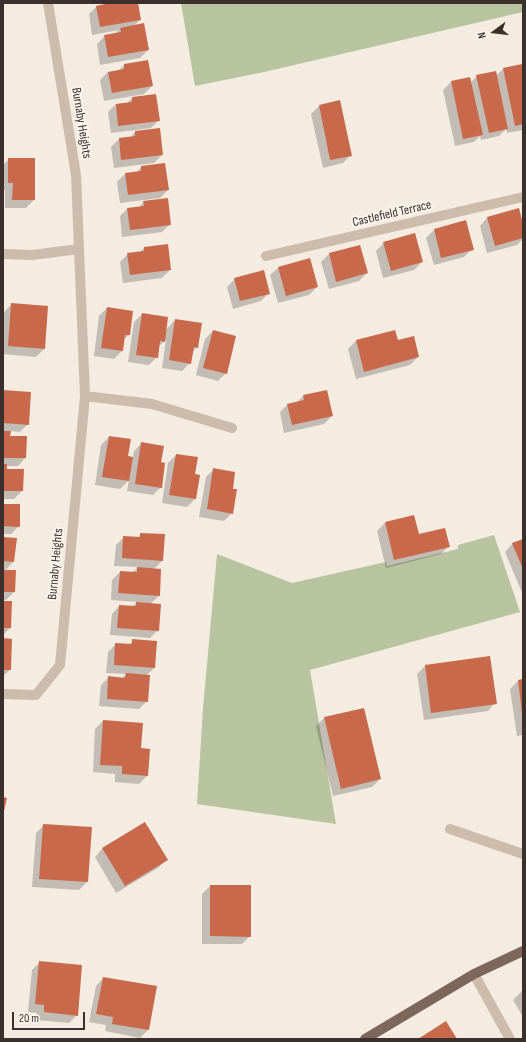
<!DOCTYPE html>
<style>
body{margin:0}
#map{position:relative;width:526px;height:1042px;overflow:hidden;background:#f4ebe1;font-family:"Sofia Sans Condensed",sans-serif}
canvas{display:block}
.frame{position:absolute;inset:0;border:4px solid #3b302b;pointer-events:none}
.north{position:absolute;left:474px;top:12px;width:40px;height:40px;-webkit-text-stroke:3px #fbf5ee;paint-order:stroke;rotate:255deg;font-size:11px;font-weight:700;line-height:16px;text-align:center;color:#3b302b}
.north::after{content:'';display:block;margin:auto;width:14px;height:18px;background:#3b302b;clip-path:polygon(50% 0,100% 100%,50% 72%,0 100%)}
.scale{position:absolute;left:12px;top:1012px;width:73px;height:18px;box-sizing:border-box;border:2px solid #3b302b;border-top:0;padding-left:5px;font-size:12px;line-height:14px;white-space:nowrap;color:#3b302b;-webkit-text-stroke:3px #fbf5ee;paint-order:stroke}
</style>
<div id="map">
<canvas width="526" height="1042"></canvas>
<div class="frame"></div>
<div class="north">N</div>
<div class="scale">20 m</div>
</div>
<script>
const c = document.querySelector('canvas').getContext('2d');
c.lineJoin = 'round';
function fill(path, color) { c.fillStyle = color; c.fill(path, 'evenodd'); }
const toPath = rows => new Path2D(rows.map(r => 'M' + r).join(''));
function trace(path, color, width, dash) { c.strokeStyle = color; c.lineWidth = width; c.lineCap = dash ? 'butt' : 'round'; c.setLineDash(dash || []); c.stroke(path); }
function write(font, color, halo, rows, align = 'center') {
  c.font = font + ' "Sofia Sans Condensed",sans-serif'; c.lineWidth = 4; c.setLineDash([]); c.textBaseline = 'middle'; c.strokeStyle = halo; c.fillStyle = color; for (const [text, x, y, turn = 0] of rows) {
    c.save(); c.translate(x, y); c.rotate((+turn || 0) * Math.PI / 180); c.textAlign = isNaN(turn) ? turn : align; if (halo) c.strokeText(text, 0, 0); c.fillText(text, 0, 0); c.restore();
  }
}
fill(toPath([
 [181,3,523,3,523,12,264,72,195,86],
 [494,535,520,612,310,670,336,824,197,804,203,708,217,554,292,583,386,562,387,566,458,549,458,545]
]), '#b8c4a0');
fill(toPath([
 [108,3,137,3,140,20,133,26,148,50,140,58,100,65,97,44,105,36,114,34,119,30,92,35,89,14,97,6,106,5],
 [124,65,152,86,144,94,104,101,100,80,108,72,118,71],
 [521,65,523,74,523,130,507,133,506,129,499,136,481,140,480,136,474,142,455,146,443,90,451,82,469,78,470,83,477,76,496,76,503,69],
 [132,98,159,120,151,128,111,133,108,112,116,104,127,103],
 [319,106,351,155,343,163,323,168,311,114],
 [135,132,162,155,154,163,114,168,111,147,119,139,130,138],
 [9,159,34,200,26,208,5,208,5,190,3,190,3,165],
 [141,167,168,190,160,198,120,203,117,182,125,174,136,173],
 [144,202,170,224,162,232,122,237,120,216,128,208,139,207],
 [487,218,523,228,523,239,517,245,487,253,480,226],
 [465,222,472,249,464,257,434,265,426,238,434,230],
 [384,243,422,262,414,270,383,278,376,251],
 [167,245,170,270,162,278,123,283,120,262,128,254,139,253,144,248],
 [329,254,367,273,359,281,329,289,321,262],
 [278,268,317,287,309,295,278,303,270,275],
 [235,279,269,293,261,301,233,309,227,287],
 [12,304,44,349,36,357,3,354,3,313],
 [107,308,129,335,123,340,122,351,114,359,94,356,99,316],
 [142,314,166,330,175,320,197,347,192,352,190,363,182,371,162,368,166,340,158,347,157,357,149,365,128,362,134,322],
 [213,331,226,373,218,381,196,375,205,339],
 [356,341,398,341,418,357,410,365,356,379,348,349],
 [3,391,28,424,20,432,10,431,9,437,26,437,25,458,18,466,6,466,6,470,23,470,22,491,14,499,3,499],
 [326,391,332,416,324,424,284,433,280,412,288,404,297,402,303,396],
 [109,437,127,457,133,458,134,451,142,443,160,463,161,487,153,495,127,491,129,480,120,489,95,485,101,445],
 [176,455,194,475,199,476,195,499,187,507,162,503,168,463],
 [214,469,232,489,232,513,224,521,199,517,206,477],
 [3,505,19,526,11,534,3,534],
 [385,523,418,535,449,546,441,554,386,568,377,531],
 [141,534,162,561,154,569,159,596,150,604,158,630,150,638,110,635,112,614,119,606,132,607,137,602,111,600,112,580,120,572,133,572,138,567,114,566,116,545,124,537,137,538],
 [3,538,16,539,13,562,5,571,14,592,6,600,3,600],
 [523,540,523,595,505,552,512,544],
 [3,602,10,628,3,635],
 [3,639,10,670,3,676],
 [133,640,154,668,146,676,147,701,139,709,99,706,101,685,109,677,122,678,126,674,106,673,108,652,116,644,129,645],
 [489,657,495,703,488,711,424,720,417,674,425,666],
 [523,680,523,735,517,736,510,689,518,681],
 [324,718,380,779,372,787,333,796,316,726],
 [103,721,140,749,147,776,139,784,115,782,115,774,93,772,95,729],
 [144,823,166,860,158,868,116,893,95,857,102,849],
 [44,825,91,828,87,882,79,890,32,887,36,833],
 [210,886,250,936,242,944,202,944,202,894],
 [40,962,77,1015,69,1023,36,1020,37,1013,28,1012,32,970],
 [103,978,156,987,148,1030,140,1038,105,1031,106,1025,89,1022,96,986],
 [523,990,523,1017,513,1000]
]), '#0003');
fill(toPath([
 [110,3,138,3,141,20,100,27,96,6],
 [144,23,149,50,108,57,104,35,121,32,120,28],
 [148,60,153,86,112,93,108,72,124,69,124,64],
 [522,64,523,124,515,126,503,68],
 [496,71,508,129,489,133,476,75],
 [470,77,483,135,463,139,451,81],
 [156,94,160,121,118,126,116,104,132,102,132,97],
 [340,100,352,156,330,160,319,105],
 [160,128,163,155,121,160,119,138,135,136,135,131],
 [8,158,35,158,35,200,12,200,13,183,8,183],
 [165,163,169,190,128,195,125,173,141,171,141,166],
 [168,198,171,225,130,230,127,208,144,206,143,201],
 [519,208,523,224,523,238,495,246,487,217],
 [466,220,474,250,441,258,434,229],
 [415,233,423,262,391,271,383,242],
 [168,244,171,270,130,275,127,253,144,251,144,247],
 [360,245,368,273,336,282,329,253],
 [310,258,318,287,286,296,278,267],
 [264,270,270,294,240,301,234,278],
 [11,303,48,306,45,349,8,346],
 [107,307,133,311,130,335,125,335,123,351,101,348],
 [142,313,168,317,165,342,160,341,158,358,136,355],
 [175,319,202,323,198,348,194,347,191,364,169,360],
 [213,330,236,336,227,374,203,368],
 [395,330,398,340,414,336,419,357,364,372,356,340],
 [3,390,31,392,29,425,3,423],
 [327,390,333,416,292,425,287,404,304,400,303,395],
 [3,431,11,431,10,436,27,436,26,458,3,458],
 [109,436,131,439,128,456,133,457,129,481,102,477],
 [141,442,164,446,161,462,165,463,162,488,135,484],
 [176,454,198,457,195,474,200,475,196,499,169,495],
 [3,464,7,464,7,469,24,469,23,491,3,491],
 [213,468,235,472,233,489,237,489,233,514,207,509],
 [3,504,20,504,20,527,3,526],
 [414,515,419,534,445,528,450,547,394,560,385,522],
 [140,533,165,534,163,561,122,558,123,536,140,537],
 [3,537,17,538,14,562,3,561],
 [523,539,523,569,512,543],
 [137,567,161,569,160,596,118,593,120,571,137,572],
 [3,570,16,570,15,592,3,592],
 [3,601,12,601,11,628,3,628],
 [136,602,161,604,159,631,117,628,119,605,136,606],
 [3,638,12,639,11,670,3,670],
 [132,639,157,641,155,668,114,665,115,643,132,644],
 [490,656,497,704,431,713,425,665],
 [126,673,150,675,148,702,107,699,108,676,125,678],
 [523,679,523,713,522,713,518,680],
 [364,708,381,779,341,789,324,717],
 [103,720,143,723,141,748,150,749,148,776,122,774,122,766,100,765],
 [3,797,7,798,4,811,3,811],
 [145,822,168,860,125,886,102,848],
 [43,824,92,827,88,882,39,879],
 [210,885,251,885,251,937,210,936],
 [39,961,82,965,78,1016,44,1012,44,1005,35,1004],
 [103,977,157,986,149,1030,112,1024,113,1017,96,1014],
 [446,1021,457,1039,418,1039]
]), '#c8694b');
trace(toPath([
 [3,254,32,255,79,249],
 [266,256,523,197],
 [85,396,152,404,232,428],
 [3,694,36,695,60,665,85,396,76,175,48,3],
 [450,829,523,854],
 [474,974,510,1039]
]), '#cdbbac', 10);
trace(toPath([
 [365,1039,474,974,523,951]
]), '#7d675c', 10);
write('13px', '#3b302b', '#fbf5ee', [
 ["Burnaby Heights",81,123,81],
 ["Castlefield Terrace",392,214,-13],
 ["Burnaby Heights",56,564,-85]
]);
</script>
